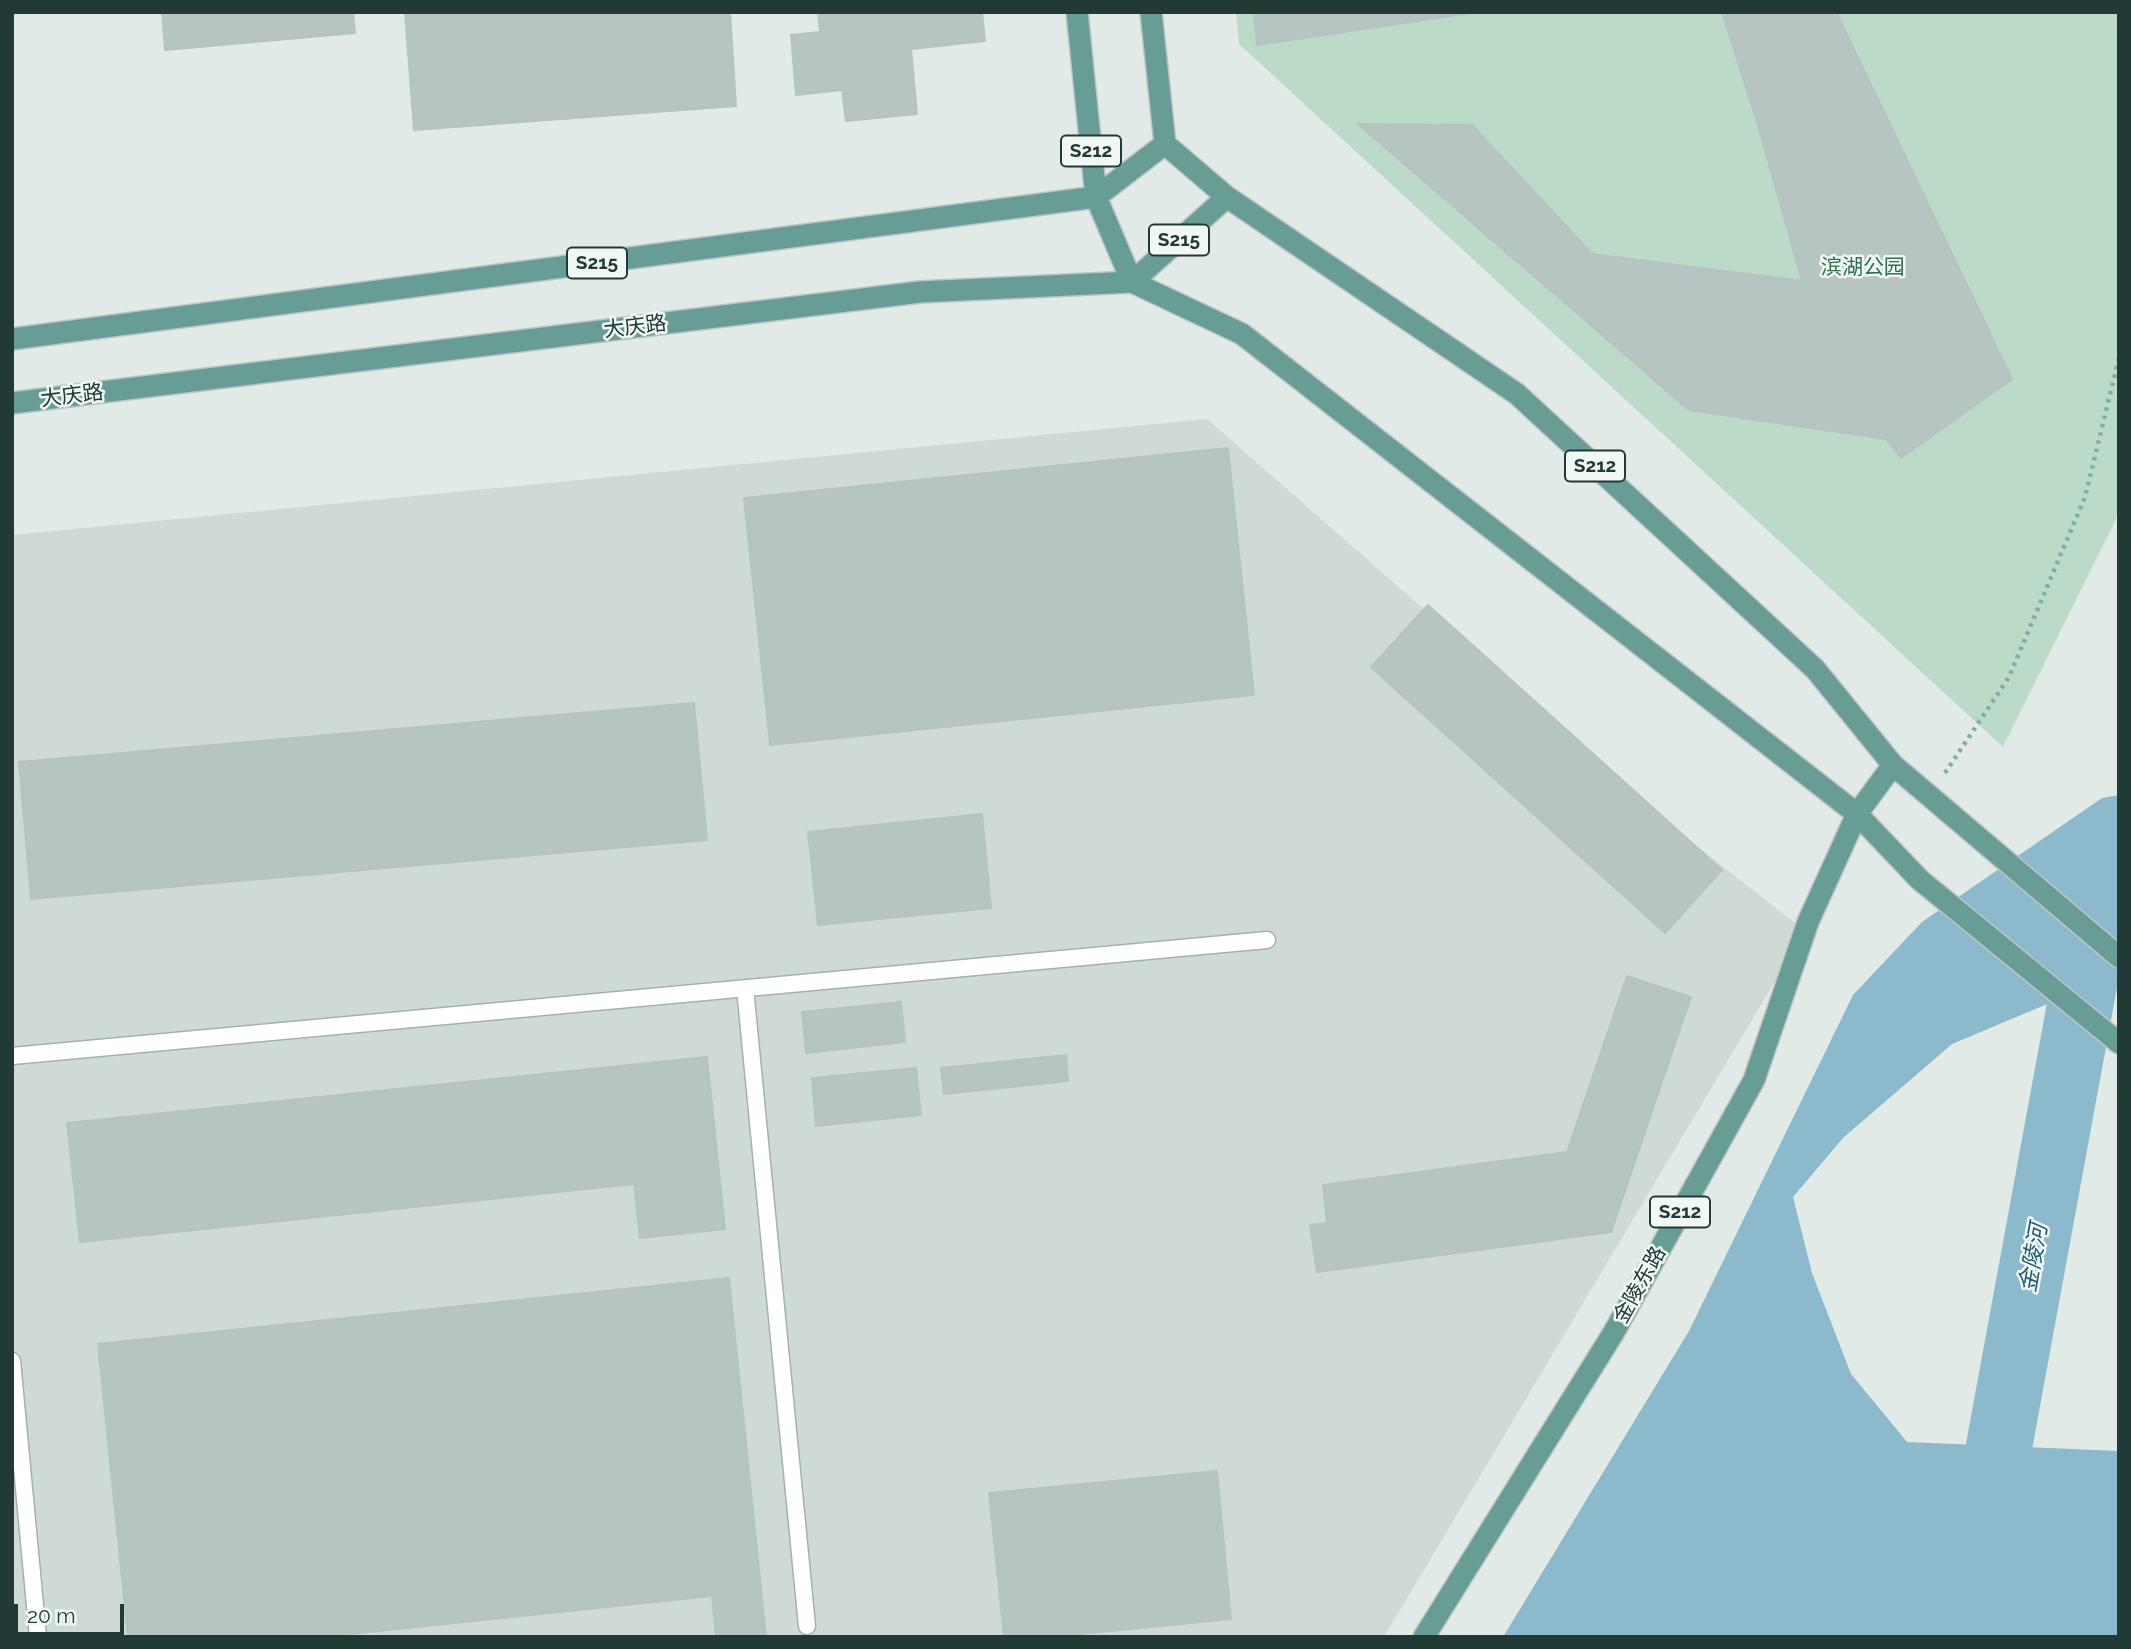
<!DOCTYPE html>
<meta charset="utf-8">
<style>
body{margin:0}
#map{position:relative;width:2131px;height:1649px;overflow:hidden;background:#e1eae7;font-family:Raleway,sans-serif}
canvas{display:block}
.frame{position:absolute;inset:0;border:14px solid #223a36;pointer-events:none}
.scale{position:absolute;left:14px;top:1604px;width:110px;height:32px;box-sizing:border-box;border:4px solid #223a36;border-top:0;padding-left:9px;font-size:21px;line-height:24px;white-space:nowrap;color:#223a36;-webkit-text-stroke:5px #f1f7f5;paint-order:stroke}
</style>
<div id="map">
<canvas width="2131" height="1649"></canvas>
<div class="frame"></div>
<div class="scale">20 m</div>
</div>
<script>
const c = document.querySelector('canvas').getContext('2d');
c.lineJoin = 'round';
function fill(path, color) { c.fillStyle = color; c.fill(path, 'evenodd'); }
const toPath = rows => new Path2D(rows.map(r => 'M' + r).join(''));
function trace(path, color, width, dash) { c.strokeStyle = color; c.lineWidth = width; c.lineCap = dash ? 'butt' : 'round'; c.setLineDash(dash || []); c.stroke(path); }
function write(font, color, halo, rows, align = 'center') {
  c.font = font + ' Raleway,"Noto Sans SC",sans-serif'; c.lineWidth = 5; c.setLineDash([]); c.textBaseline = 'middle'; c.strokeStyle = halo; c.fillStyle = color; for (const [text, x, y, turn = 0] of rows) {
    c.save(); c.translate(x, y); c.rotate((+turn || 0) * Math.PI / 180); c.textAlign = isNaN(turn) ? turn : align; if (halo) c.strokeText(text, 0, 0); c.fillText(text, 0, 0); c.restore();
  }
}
fill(toPath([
 [1207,419,1675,829,1805,931,1384,1637,12,1637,12,535]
]), '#cfdad6');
fill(toPath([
 [1236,12,2119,12,2119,513,2003,747,1239,44]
]), '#bbdac7');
fill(toPath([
 [2119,795,2119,974,1952,1044,1843,1138,1793,1197,1812,1273,1851,1374,1907,1442,2119,1451,2119,1637,1503,1637,1689,1331,1853,995,1922,922,2102,798]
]), '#8cbacc');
trace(toPath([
 [1964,1637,2098,908,2119,888]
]), '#8cbacc', 66);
const building = toPath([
 [162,12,353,12,355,33,165,50,162,12],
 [405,12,730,12,736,106,414,130,405,12],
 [818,12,982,12,985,41,911,49,917,114,846,121,842,90,796,95,791,35,820,32,818,12],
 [1254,12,1477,12,1257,45,1254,12],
 [1722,12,1836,12,2012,379,1901,458,1886,439,1689,410,1358,124,1472,125,1592,254,1802,281,1758,125,1722,12],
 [1228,448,1254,695,770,745,744,498,1228,448],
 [1428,605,1722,870,1665,933,1371,667,1428,605],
 [694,703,707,840,31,899,19,762,694,703],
 [982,814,991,908,818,925,808,832,982,814],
 [1627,976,1691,997,1611,1232,1317,1272,1310,1225,1327,1223,1323,1185,1567,1152,1627,976],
 [901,1002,905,1042,806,1053,802,1012,901,1002],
 [1066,1055,1068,1081,944,1094,941,1068,1066,1055],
 [707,1057,725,1229,640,1238,634,1184,80,1242,67,1123,707,1057],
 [916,1068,921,1115,816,1126,812,1078,916,1068],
 [729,1278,766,1637,716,1637,712,1596,321,1637,128,1637,98,1344,729,1278],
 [1217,1471,1231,1619,1051,1637,1004,1637,989,1493,1217,1471]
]);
fill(building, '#b6c5c1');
trace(building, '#b4c4bf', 2);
const lane = toPath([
 [745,988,807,1626],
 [12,1056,1267,940],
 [12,1361,38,1637]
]);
const primary = toPath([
 [1077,12,1096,197,1132,282,1242,334,1857,814,1920,880,2119,1043],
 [1151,12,1165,144,1227,197,1517,394,1815,669,1893,765,2119,957],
 [12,339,1096,197,1165,144],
 [12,403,920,292,1132,282,1227,197],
 [1424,1637,1614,1332,1754,1080,1808,922,1857,814,1893,765]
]);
trace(lane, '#a4b2ae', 19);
trace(primary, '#bdc4c3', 24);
trace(toPath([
 [1945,773,2009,677,2085,497,2119,358]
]), '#83aca4', 4.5, [3.5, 5]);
trace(lane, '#fff', 16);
trace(primary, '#689d96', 21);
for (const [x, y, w] of [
 [1091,151,60],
 [1179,240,60],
 [597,263,60],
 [1595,466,60],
 [1680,1212,60]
]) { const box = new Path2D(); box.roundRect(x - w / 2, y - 15.5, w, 31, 5); c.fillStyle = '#f1f7f5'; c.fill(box); trace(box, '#223a36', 2); }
write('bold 19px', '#223a36', null, [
 ["S212",1091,151],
 ["S215",1179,240],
 ["S215",597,263],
 ["S212",1595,466],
 ["S212",1680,1212]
]);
write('21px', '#2f6e4f', '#f1f7f5', [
 ["滨湖公园",1863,268]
]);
write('21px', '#223a36', '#f1f7f5', [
 ["大庆路",635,327,-7],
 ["大庆路",72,396,-7],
 ["金陵东路",1640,1285,-61]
]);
write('italic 23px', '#205a72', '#f1f7f5', [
 ["金陵河",2034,1258,-80]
]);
</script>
